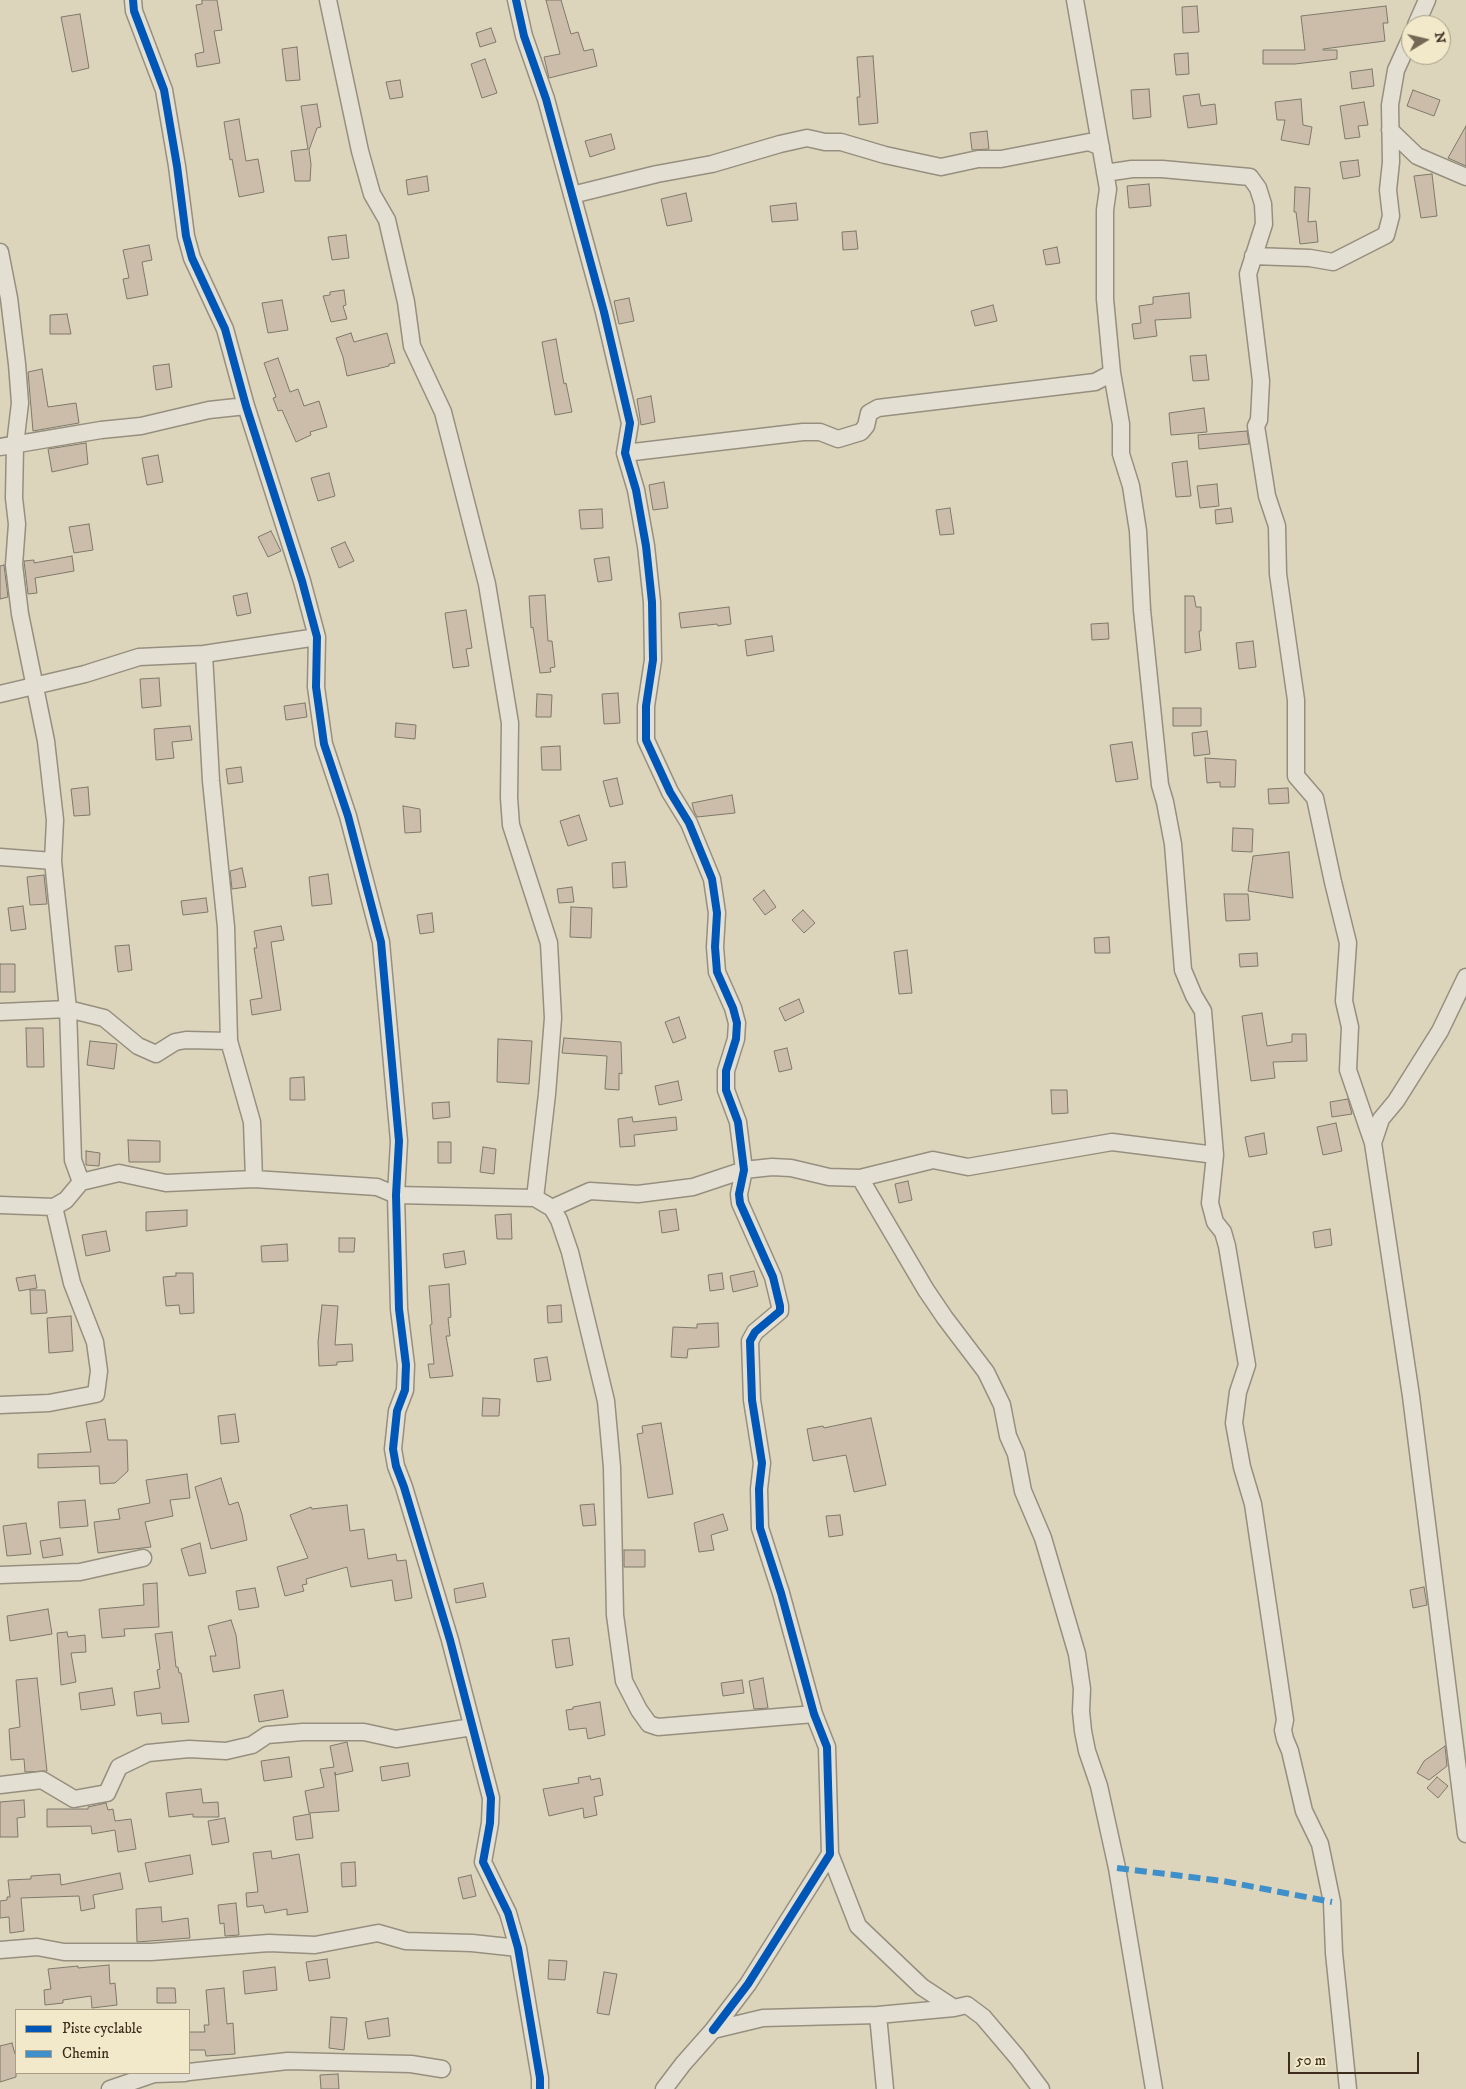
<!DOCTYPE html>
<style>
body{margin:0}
#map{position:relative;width:1466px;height:2089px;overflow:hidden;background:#dcd5bb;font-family:"IM FELL DW Pica",serif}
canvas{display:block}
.legend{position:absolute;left:15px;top:2009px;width:175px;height:65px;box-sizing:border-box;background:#f1e9ca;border:1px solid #a99e85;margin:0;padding:6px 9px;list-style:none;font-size:15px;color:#3e2d1d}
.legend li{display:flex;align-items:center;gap:10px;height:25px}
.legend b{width:25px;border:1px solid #a99e85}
.north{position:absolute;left:1401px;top:15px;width:50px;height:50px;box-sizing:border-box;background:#f1e9ca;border:1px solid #a99e85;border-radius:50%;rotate:81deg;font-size:14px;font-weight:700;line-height:20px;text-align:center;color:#3e2d1d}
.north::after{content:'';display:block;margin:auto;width:18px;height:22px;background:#756854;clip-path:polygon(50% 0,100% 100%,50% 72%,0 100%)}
.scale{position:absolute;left:1288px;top:2052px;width:131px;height:22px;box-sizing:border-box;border:2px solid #3e2d1d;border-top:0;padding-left:6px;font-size:15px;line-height:18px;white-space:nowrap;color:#3e2d1d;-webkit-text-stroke:4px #f1e9ca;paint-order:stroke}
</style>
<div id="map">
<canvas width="1466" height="2089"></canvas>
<ul class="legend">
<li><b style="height:6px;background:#0057b8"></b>Piste cyclable</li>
<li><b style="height:6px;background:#3f90ca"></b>Chemin</li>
</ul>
<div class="north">N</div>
<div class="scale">50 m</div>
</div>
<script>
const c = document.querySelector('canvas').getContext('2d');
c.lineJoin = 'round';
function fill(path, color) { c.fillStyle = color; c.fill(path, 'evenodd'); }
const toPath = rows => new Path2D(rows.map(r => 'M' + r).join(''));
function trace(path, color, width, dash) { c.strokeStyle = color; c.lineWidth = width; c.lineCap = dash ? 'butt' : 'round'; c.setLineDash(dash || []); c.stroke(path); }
const building = toPath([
 [202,0,217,0,222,30,214,31,220,63,197,67,195,54,204,52,196,5,202,4,202,0],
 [546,0,561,0,571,34,578,32,584,51,593,49,597,66,549,78,544,57,560,54,546,0],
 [1197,6,1199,32,1183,33,1182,7,1197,6],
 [1386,6,1388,23,1383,23,1385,41,1323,49,1323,50,1337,50,1337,59,1295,64,1263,64,1263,50,1305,50,1301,16,1386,6],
 [80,14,89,68,72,72,61,17,80,14],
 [491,28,496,42,480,47,476,33,491,28],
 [297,47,300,80,286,81,282,49,297,47],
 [1188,53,1189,74,1176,75,1174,54,1188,53],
 [873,56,878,123,859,125,857,97,860,97,857,57,873,56],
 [485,59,497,93,482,98,471,64,485,59],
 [1372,69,1374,86,1352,89,1350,72,1372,69],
 [400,80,403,97,390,99,386,82,400,80],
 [1149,89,1151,117,1133,119,1131,90,1149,89],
 [1413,90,1440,100,1434,116,1407,106,1413,90],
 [1199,94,1201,106,1215,104,1217,124,1188,128,1183,96,1199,94],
 [1301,99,1303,125,1312,127,1309,145,1281,140,1285,120,1277,120,1275,102,1301,99],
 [1364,102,1368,125,1358,126,1360,137,1345,139,1340,106,1364,102],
 [317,104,321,127,317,128,309,150,311,164,310,181,295,181,291,151,308,149,301,106,317,104],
 [239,119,246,161,258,159,264,192,239,197,232,159,230,160,224,122,239,119],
 [1466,126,1466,166,1448,158,1466,126],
 [987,131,989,149,972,150,970,133,987,131],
 [611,134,615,149,590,157,585,141,611,134],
 [1358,160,1360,176,1343,179,1340,162,1358,160],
 [1432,174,1437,216,1421,218,1414,176,1432,174],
 [427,176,429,191,408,195,406,180,427,176],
 [1149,184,1151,206,1129,208,1127,186,1149,184],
 [1295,187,1310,188,1308,222,1316,221,1318,242,1300,244,1296,212,1294,212,1295,187],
 [686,193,692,221,667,226,661,199,686,193],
 [796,203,798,220,772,222,770,206,796,203],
 [856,231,858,249,843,250,842,232,856,231],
 [346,235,349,258,332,260,328,237,346,235],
 [149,245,152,260,142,262,148,295,127,299,123,279,129,278,123,250,149,245],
 [1057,247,1060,263,1046,265,1043,250,1057,247],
 [344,290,346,305,343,306,347,319,331,322,323,296,330,295,330,292,344,290],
 [1189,293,1191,318,1155,320,1157,336,1134,339,1132,324,1141,323,1139,306,1153,304,1153,297,1189,293],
 [629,298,634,321,619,324,614,301,629,298],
 [282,300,288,330,268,333,262,303,282,300],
 [993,305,997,321,975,326,971,311,993,305],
 [67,314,71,334,50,334,50,315,67,314],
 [351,333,354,342,387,333,395,363,389,364,389,366,347,376,343,357,336,338,351,333],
 [556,339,564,384,566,383,572,412,555,415,542,342,556,339],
 [1206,355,1209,380,1193,381,1190,356,1206,355],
 [278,358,290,392,298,389,304,406,319,401,327,427,310,432,311,435,296,442,282,410,278,411,273,398,276,397,264,363,278,358],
 [169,364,172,387,156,390,153,366,169,364],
 [42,369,48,407,76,403,79,423,33,431,28,372,42,369],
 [651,396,655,422,641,425,637,399,651,396],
 [1204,408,1207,432,1171,435,1169,413,1204,408],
 [1247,431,1249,444,1199,449,1198,435,1247,431],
 [86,443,88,464,52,472,48,449,86,443],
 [158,455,163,482,147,485,142,458,158,455],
 [1187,461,1191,496,1176,497,1172,463,1187,461],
 [329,473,335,496,318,501,311,478,329,473],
 [664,482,668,508,653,510,649,485,664,482],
 [1217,484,1219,506,1200,508,1197,486,1217,484],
 [950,508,954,534,940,535,936,510,950,508],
 [1231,508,1233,522,1216,524,1215,510,1231,508],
 [602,509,603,528,581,529,579,510,602,509],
 [89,524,93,550,74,553,69,527,89,524],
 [271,531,281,551,268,557,258,537,271,531],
 [345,542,354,561,339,568,331,548,345,542],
 [72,556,74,571,35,578,37,593,28,594,24,561,34,560,34,563,72,556],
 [609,557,612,580,598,582,594,559,609,557],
 [4,565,8,597,0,599,0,566,4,565],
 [247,593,251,613,237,616,233,596,247,593],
 [545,595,548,641,552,641,555,667,550,668,551,672,540,673,533,627,531,628,529,596,545,595],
 [1185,596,1194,596,1196,607,1201,607,1201,631,1199,631,1201,650,1185,653,1185,596],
 [729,607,731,624,718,626,717,624,681,628,679,613,729,607],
 [466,610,472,648,466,649,469,666,453,668,445,613,466,610],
 [1108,623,1109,639,1092,640,1091,624,1108,623],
 [772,636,774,651,747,656,745,640,772,636],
 [1253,641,1256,667,1239,669,1236,643,1253,641],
 [159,678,161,706,142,708,140,679,159,678],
 [618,693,620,723,604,724,602,694,618,693],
 [537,694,552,695,551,717,536,717,537,694],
 [305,703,307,717,286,720,284,706,305,703],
 [1173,708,1201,708,1201,726,1173,726,1173,708],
 [396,723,416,725,415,739,395,737,396,723],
 [190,726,192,740,172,742,174,758,156,760,154,729,190,726],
 [1207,731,1210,754,1194,756,1192,733,1207,731],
 [1132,742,1138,779,1116,782,1110,745,1132,742],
 [560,746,561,770,542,770,541,747,560,746],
 [1205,758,1236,760,1235,787,1220,787,1220,782,1207,783,1205,758],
 [241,767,243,782,228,784,226,769,241,767],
 [617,778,623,804,610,807,603,781,617,778],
 [88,787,90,815,74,816,71,789,88,787],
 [1288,788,1289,803,1269,804,1268,789,1288,788],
 [732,795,735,813,697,817,694,811,692,803,732,795],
 [403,806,420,809,421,832,405,833,403,806],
 [579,815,587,840,568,846,560,821,579,815],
 [1233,828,1253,829,1252,852,1232,851,1233,828],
 [1289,852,1293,898,1248,891,1253,856,1289,852],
 [625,862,627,887,613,888,612,863,625,862],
 [242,868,246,887,232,889,230,871,242,868],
 [328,874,332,904,312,906,309,877,328,874],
 [44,875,47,904,30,905,27,877,44,875],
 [572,887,574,902,559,903,557,889,572,887],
 [764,890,776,907,765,915,753,899,764,890],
 [1224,894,1248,894,1250,920,1226,921,1224,894],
 [206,898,208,912,183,915,181,901,206,898],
 [23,906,26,929,11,931,8,908,23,906],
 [571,907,592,908,591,938,570,937,571,907],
 [803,910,815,923,804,933,792,920,803,910],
 [432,913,434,932,420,934,417,915,432,913],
 [281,926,284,940,271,942,281,1010,252,1015,250,1000,262,998,254,948,257,948,254,931,281,926],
 [1109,937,1110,953,1095,953,1094,938,1109,937],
 [129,945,132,970,118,972,115,946,129,945],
 [907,950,912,993,899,994,894,952,907,950],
 [1257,953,1258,966,1240,967,1239,954,1257,953],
 [0,964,15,964,15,992,0,992,0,964],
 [799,999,804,1012,785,1021,779,1008,799,999],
 [1262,1013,1267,1046,1292,1042,1292,1034,1306,1034,1307,1061,1273,1062,1275,1078,1251,1081,1242,1016,1262,1013],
 [679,1017,686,1038,673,1043,665,1022,679,1017],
 [26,1028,43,1028,44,1067,27,1067,26,1028],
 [564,1038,621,1042,622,1074,619,1073,619,1090,605,1089,607,1056,562,1053,564,1038],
 [498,1039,532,1041,529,1084,497,1082,498,1039],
 [90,1041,117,1044,114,1069,87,1065,90,1041],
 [787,1048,792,1069,779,1072,774,1051,787,1048],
 [304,1077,305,1100,290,1100,290,1078,304,1077],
 [678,1081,682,1100,659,1105,655,1086,678,1081],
 [1051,1090,1067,1090,1068,1113,1052,1114,1051,1090],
 [1348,1099,1352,1114,1332,1117,1330,1102,1348,1099],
 [449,1102,450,1117,433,1119,432,1103,449,1102],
 [632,1117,633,1122,676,1117,677,1130,634,1135,635,1146,620,1147,618,1119,632,1117],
 [1336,1123,1342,1151,1323,1155,1317,1127,1336,1123],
 [1264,1133,1267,1154,1249,1157,1245,1137,1264,1133],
 [128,1140,160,1141,160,1162,129,1162,128,1140],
 [438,1142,451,1142,451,1163,438,1163,438,1142],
 [483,1147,496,1149,494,1174,480,1172,483,1147],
 [86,1151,100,1153,99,1166,86,1165,86,1151],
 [908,1181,912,1200,899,1203,895,1184,908,1181],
 [676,1209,679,1230,662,1233,659,1211,676,1209],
 [187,1210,187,1226,146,1231,146,1212,187,1210],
 [511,1214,512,1239,497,1239,495,1215,511,1214],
 [1330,1229,1332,1245,1315,1248,1313,1232,1330,1229],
 [106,1231,110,1251,86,1256,82,1235,106,1231],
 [339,1238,355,1238,354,1252,339,1252,339,1238],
 [287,1244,288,1261,262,1262,261,1246,287,1244],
 [464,1251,466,1264,445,1268,443,1254,464,1251],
 [754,1271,758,1286,733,1292,730,1276,754,1271],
 [176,1273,193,1273,194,1313,180,1314,179,1305,166,1306,163,1277,176,1276,176,1273],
 [722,1273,724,1289,710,1291,708,1275,722,1273],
 [35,1275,37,1288,19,1291,16,1278,35,1275],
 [449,1284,451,1317,448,1318,450,1336,446,1336,453,1376,430,1378,428,1364,434,1364,430,1325,432,1324,429,1286,449,1284],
 [30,1290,45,1290,47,1313,31,1314,30,1290],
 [322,1305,338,1306,335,1345,352,1344,353,1361,337,1362,337,1365,319,1366,318,1342,322,1305],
 [561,1305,562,1322,548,1323,547,1306,561,1305],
 [71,1316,73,1351,49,1353,47,1318,71,1316],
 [718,1323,719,1347,688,1349,687,1358,671,1357,673,1327,697,1328,697,1324,718,1323],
 [547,1357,551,1380,537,1382,534,1359,547,1357],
 [483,1398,500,1399,499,1416,482,1416,483,1398],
 [235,1414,239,1442,221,1444,218,1416,235,1414],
 [871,1418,886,1485,854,1492,846,1455,813,1461,807,1429,823,1426,824,1428,871,1418],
 [105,1419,108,1440,127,1440,128,1471,115,1483,100,1484,99,1466,38,1468,38,1454,91,1452,86,1422,105,1419],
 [661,1423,673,1494,648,1498,637,1434,643,1433,642,1426,661,1423],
 [187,1474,190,1498,170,1500,173,1516,145,1522,151,1547,98,1553,94,1522,120,1519,118,1509,150,1503,146,1480,187,1474],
 [221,1478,229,1505,238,1502,242,1514,247,1540,211,1549,195,1487,221,1478],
 [85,1500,88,1526,60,1528,58,1502,85,1500],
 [594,1504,596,1525,583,1526,580,1505,594,1504],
 [347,1505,350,1531,364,1529,368,1559,396,1554,397,1561,406,1560,412,1598,395,1601,392,1580,351,1587,347,1567,306,1579,307,1584,302,1585,304,1591,285,1596,277,1567,308,1558,290,1515,311,1507,312,1509,347,1505],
 [723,1514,728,1530,711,1535,714,1550,699,1552,694,1523,723,1514],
 [840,1515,843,1535,829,1537,826,1516,840,1515],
 [26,1523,31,1554,7,1556,3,1526,26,1523],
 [60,1538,63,1555,43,1558,40,1541,60,1538],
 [200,1543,206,1573,189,1576,181,1549,200,1543],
 [624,1550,645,1550,645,1567,624,1567,624,1550],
 [157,1583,159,1627,124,1629,125,1636,102,1638,99,1609,144,1605,143,1584,157,1583],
 [483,1583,486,1597,456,1603,454,1589,483,1583],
 [1424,1587,1427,1605,1413,1608,1410,1590,1424,1587],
 [255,1588,259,1607,239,1610,236,1591,255,1588],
 [48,1609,52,1634,10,1641,7,1616,48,1609],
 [231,1620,236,1635,240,1668,213,1672,210,1656,216,1656,208,1626,231,1620],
 [67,1632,68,1637,85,1635,86,1652,71,1653,76,1682,61,1685,57,1633,67,1632],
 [172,1632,176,1667,178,1667,179,1673,181,1673,189,1722,162,1724,161,1713,137,1716,134,1692,160,1688,157,1670,160,1669,155,1634,172,1632],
 [569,1638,573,1665,556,1668,552,1640,569,1638],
 [37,1678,47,1771,25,1772,24,1759,11,1760,9,1729,20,1727,16,1680,37,1678],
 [763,1678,768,1708,754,1709,749,1681,763,1678],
 [742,1680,744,1693,723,1696,721,1683,742,1680],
 [112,1688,115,1705,81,1710,79,1693,112,1688],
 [283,1690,288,1717,259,1722,254,1695,283,1690],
 [600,1702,605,1735,588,1739,586,1728,569,1730,566,1710,573,1709,573,1707,600,1702],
 [347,1742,353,1771,335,1775,335,1772,339,1811,309,1813,305,1791,324,1787,320,1769,334,1767,330,1746,347,1742],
 [1445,1746,1447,1766,1429,1780,1417,1773,1424,1761,1445,1746],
 [289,1757,292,1777,264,1781,261,1761,289,1757],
 [408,1763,410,1776,382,1781,380,1767,408,1763],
 [590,1776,591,1780,600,1778,603,1795,594,1797,597,1815,584,1818,583,1808,549,1816,543,1789,579,1783,578,1778,590,1776],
 [1437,1777,1448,1786,1438,1798,1427,1788,1437,1777],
 [201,1789,203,1803,218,1802,219,1817,193,1817,193,1814,169,1817,166,1793,201,1789],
 [24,1800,25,1817,17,1818,18,1837,0,1837,0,1802,24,1800],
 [106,1803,108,1810,113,1809,115,1821,131,1819,136,1849,118,1852,115,1830,92,1834,91,1826,47,1827,47,1809,88,1809,88,1807,106,1803],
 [310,1814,313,1838,296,1840,293,1817,310,1814],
 [225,1818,229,1842,212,1845,208,1821,225,1818],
 [271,1851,272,1859,299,1854,308,1912,287,1915,287,1909,265,1913,263,1905,247,1907,246,1893,258,1892,253,1853,271,1851],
 [190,1855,193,1874,149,1882,145,1863,190,1855],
 [355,1862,356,1886,342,1887,341,1863,355,1862],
 [120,1873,123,1889,93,1895,95,1908,81,1911,79,1896,21,1898,24,1931,10,1933,9,1917,0,1918,0,1901,7,1900,7,1897,10,1897,8,1880,31,1879,31,1876,60,1874,61,1885,120,1873],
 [471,1875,476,1896,463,1899,458,1878,471,1875],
 [236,1903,239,1935,225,1936,224,1923,220,1924,218,1905,236,1903],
 [161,1907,162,1922,188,1918,190,1938,137,1942,136,1909,161,1907],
 [327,1959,330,1978,309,1981,306,1962,327,1959],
 [549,1960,567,1961,565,1980,548,1979,549,1960],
 [109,1965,110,1984,115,1983,117,2005,92,2008,91,1996,63,2000,63,2003,45,2005,44,1990,51,1989,48,1969,78,1966,78,1968,109,1965],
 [275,1967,277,1990,245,1994,243,1971,275,1967],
 [604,1972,617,1974,609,2015,597,2013,604,1972],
 [157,1988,175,1988,176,2003,157,2003,157,1988],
 [224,1988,227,2024,233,2023,235,2054,206,2056,205,2050,189,2050,189,2032,205,2032,204,2025,209,2025,206,1990,224,1988],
 [331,2017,347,2018,344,2050,329,2048,331,2017],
 [388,2018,390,2036,368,2039,365,2022,388,2018],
 [12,2043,15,2054,16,2054,16,2077,0,2082,0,2046,12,2043],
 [338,2074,339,2089,321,2089,320,2075,338,2074]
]);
fill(building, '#cbbdaa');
trace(building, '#7f796a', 1);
const street = toPath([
 [133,0,134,11,164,90,177,166,186,236,192,258,225,329,246,406,302,581,317,637,316,687,324,744,348,816,381,942,399,1141,396,1195,399,1309,406,1365,405,1390,397,1411,393,1449,396,1466,404,1487,450,1640,491,1798,490,1823,483,1862,508,1913,518,1948,540,2078,540,2089],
 [328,0,360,151,372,194,387,220,406,302,412,346,443,412,487,584,510,723,509,798,511,825,549,943,553,1018,547,1094,535,1198],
 [516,0,524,36,546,99,604,312,630,423,625,453,636,490,646,546,652,602,653,660,646,706,646,740,670,792,689,823,712,879,717,913,715,947,717,972,733,1008,737,1023,736,1039,726,1071,726,1090,738,1122,744,1170,739,1194,740,1203,773,1277,780,1306,780,1311,755,1332,750,1341,752,1400,762,1463,759,1489,760,1528,781,1593,814,1714,827,1747,830,1854,748,1984,713,2030],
 [1075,0,1108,189,1105,210,1105,299,1112,373,1121,424,1121,454,1131,486,1138,531,1142,610,1160,785,1165,802,1173,844,1183,970,1194,996,1203,1011,1215,1155,1210,1203,1215,1222,1223,1232,1227,1246,1247,1365,1238,1392,1234,1423,1242,1467,1253,1504,1285,1720,1283,1730,1285,1739,1290,1751,1304,1811,1320,1844,1332,1902,1334,1953,1348,2089],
 [1416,25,1427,0],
 [1390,130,1417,156,1466,177],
 [1105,173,1132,169,1162,169,1250,177,1258,188,1263,204,1264,224,1248,274,1261,381,1259,420,1256,426,1267,496,1277,526,1278,574,1296,700,1296,776,1315,798,1333,882,1348,943,1344,1001,1350,1027,1348,1070,1373,1143],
 [572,195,657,174,712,164,780,144,807,138,825,142,841,142,885,155,941,167,978,159,1001,159,1089,142,1101,147],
 [0,252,9,298,17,364,20,403,15,445,14,498,17,524,14,565,20,614,46,741,55,820,53,861,68,1009,73,1160,81,1182],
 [1253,256,1310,258,1333,262,1386,235,1391,216,1388,190,1391,162,1390,105,1396,70,1411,37],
 [0,447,101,430,141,426,209,410,246,406],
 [625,453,803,432,820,432,838,439,861,432,866,426,869,413,878,408,1095,382,1112,373],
 [204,654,211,781,226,927,229,1041,252,1122,254,1179],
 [0,694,85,674,139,657,204,654,317,637],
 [0,857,53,861],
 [1466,977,1440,1031,1396,1101,1381,1119,1373,1143,1411,1396,1466,1834],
 [0,1012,68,1009,104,1018,138,1046,156,1054,175,1042,186,1040,229,1041],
 [860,1178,926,1290,945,1318,986,1372,1002,1405,1008,1436,1016,1454,1023,1491,1043,1538,1077,1654,1082,1689,1081,1711,1083,1731,1087,1751,1099,1786,1117,1868,1154,2089],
 [0,1205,54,1207],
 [552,1208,559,1220,570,1252,606,1401,612,1467,615,1615,624,1681,639,1710,649,1724,658,1727,814,1714],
 [0,1405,49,1403,96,1394,99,1371,95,1342,72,1283,54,1207,66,1200,81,1182,119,1173,166,1183,254,1179,377,1187,396,1195,535,1198,552,1208,590,1191,638,1194,693,1187,744,1170,772,1167,791,1168,829,1177,860,1178,933,1160,968,1167,1112,1142,1215,1155],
 [0,1575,80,1572,143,1558],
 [0,1785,42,1780,74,1799,107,1793,119,1767,148,1753,189,1749,226,1751,252,1745,267,1735,303,1732,364,1732,396,1739,472,1727],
 [830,1854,858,1926,922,1987,954,2008],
 [0,1950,37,1947,64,1952,151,1952,269,1943,315,1945,378,1933,406,1941,472,1943,518,1948],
 [878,2015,885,2089],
 [189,2072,288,2061,411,2064,442,2069],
 [110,2089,154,2074,185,2073],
 [664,2089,683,2064,713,2030,763,2018,878,2015,954,2008,967,2005,983,2017,1017,2057,1041,2089]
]);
trace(street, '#968f7f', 19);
trace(street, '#e3e0d3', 16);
trace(toPath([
 [1117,1868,1223,1881,1332,1902]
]), '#3f90ca', 6, [12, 6]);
trace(toPath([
 [133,0,134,11,164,90,177,166,186,236,192,258,225,329,246,406,302,581,317,637,316,687,324,744,348,816,381,942,399,1141,396,1195,399,1309,406,1365,405,1390,397,1411,393,1449,396,1466,404,1487,450,1640,491,1798,490,1823,483,1862,508,1913,518,1948,540,2078,540,2089],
 [516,0,524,36,546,99,604,312,630,423,625,453,636,490,646,546,652,602,653,660,646,706,646,740,670,792,689,823,712,879,717,913,715,947,717,972,733,1008,737,1023,736,1039,726,1071,726,1090,738,1122,744,1170,739,1194,740,1203,773,1277,780,1306,780,1311,755,1332,750,1341,752,1400,762,1463,759,1489,760,1528,781,1593,814,1714,827,1747,830,1854,748,1984,713,2030]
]), '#0057b8', 8);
</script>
